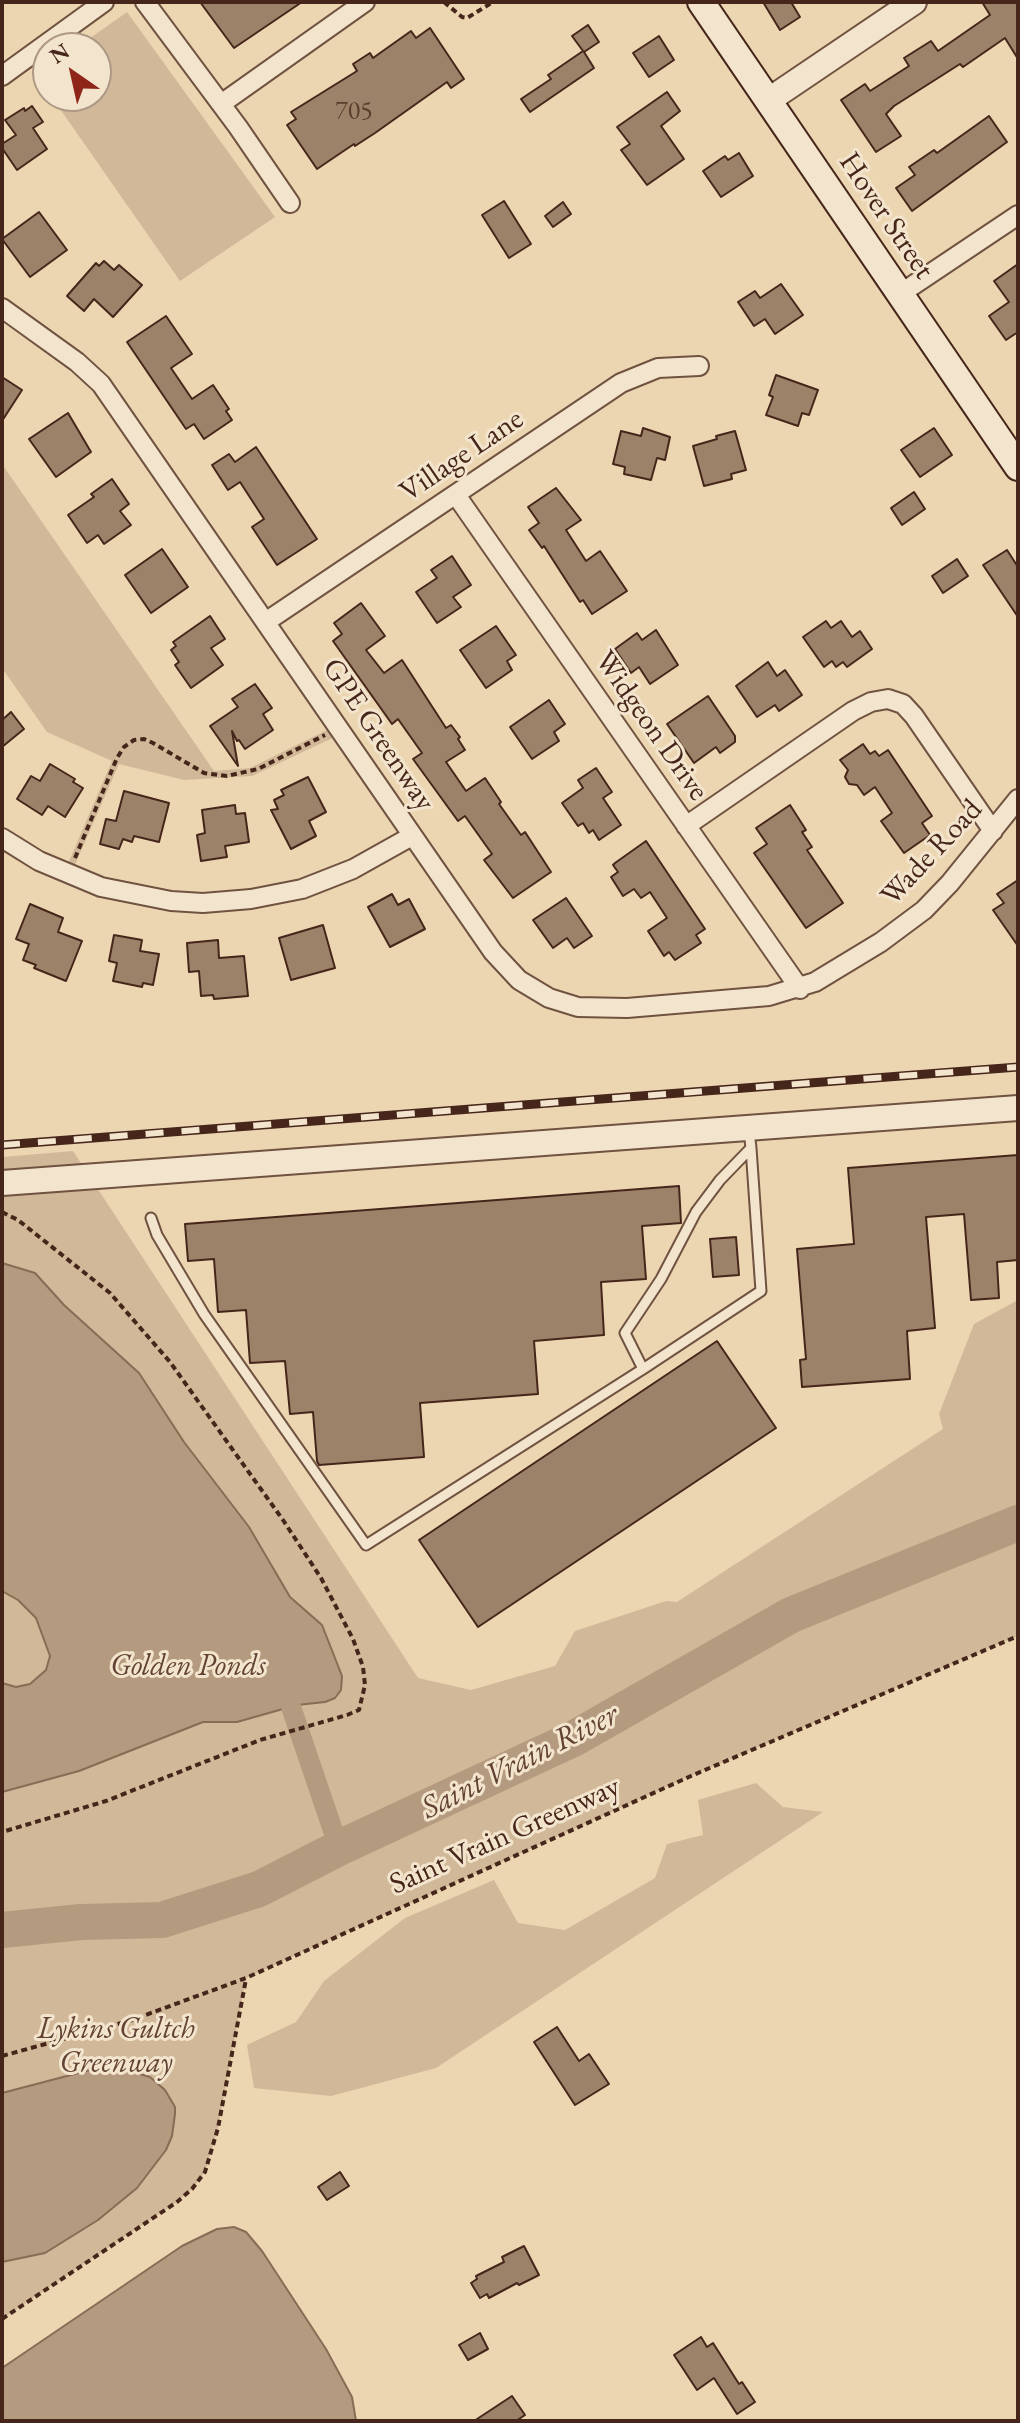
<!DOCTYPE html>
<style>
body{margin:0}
#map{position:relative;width:1020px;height:2423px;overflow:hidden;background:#ecd6b2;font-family:"EB Garamond",serif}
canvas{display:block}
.frame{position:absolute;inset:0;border:4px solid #46261a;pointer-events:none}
.north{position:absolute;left:32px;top:32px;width:80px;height:80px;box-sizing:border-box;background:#f3e4cd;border:2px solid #ae9885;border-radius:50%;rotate:326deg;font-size:22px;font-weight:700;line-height:32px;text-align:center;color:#46261a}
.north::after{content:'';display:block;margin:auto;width:28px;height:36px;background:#8f2418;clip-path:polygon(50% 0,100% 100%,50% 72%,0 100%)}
</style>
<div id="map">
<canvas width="1020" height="2423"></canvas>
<div class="frame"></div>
<div class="north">N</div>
</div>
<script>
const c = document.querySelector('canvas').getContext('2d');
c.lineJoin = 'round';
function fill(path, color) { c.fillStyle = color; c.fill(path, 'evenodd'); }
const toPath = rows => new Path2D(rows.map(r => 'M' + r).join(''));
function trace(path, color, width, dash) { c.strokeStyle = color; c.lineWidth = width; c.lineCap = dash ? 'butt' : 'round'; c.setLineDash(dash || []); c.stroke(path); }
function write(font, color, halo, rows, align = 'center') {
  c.font = font + ' "EB Garamond",serif'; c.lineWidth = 6; c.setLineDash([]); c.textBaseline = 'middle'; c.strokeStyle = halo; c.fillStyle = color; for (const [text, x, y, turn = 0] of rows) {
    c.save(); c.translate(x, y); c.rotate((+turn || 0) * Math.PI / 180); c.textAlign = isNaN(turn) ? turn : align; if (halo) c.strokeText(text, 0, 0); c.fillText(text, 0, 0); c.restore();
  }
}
fill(toPath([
 [127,12,275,217,180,281,51,96,96,96,96,48,76,48],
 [2,464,214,771,250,768,337,725,343,733,252,776,184,780,119,764,70,876,64,873,112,761,47,732,2,668],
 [73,1151,418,1678,471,1690,555,1666,575,1631,666,1601,677,1602,943,1429,939,1414,974,1324,1018,1300,1018,1636,691,1776,246,1978,218,2128,205,2172,192,2189,177,2202,2,2319,2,1157],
 [756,1783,783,1807,823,1812,436,2068,331,2096,254,2088,247,2045,296,2022,324,1981,405,1918,494,1880,518,1923,565,1930,655,1878,667,1844,703,1835,698,1800]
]), '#d0b898');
const water = toPath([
 [2,1263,35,1273,64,1305,139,1373,184,1442,249,1527,290,1597,322,1625,342,1676,341,1690,335,1698,325,1702,297,1705,237,1722,203,1722,79,1771,2,1792,2,1683,16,1687,30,1684,46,1670,50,1656,36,1618,18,1600,2,1591,2,1263],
 [109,2065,150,2077,165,2090,175,2107,175,2114,172,2136,166,2150,137,2188,98,2220,45,2253,2,2262,2,2093,109,2065],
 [234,2227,246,2232,262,2251,326,2349,352,2397,356,2421,2,2421,2,2368,182,2246,217,2229,234,2227]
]);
fill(water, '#b49a7e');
trace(water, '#886c56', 2);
trace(toPath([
 [291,1707,339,1848]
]), '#b49a7e', 20);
trace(toPath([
 [2,1930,81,1922,162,1920,259,1889,339,1848,573,1739,791,1615,1018,1523]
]), '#b49a7e', 36);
const building = toPath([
 [200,2,302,2,234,48,200,2],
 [763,2,791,2,800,17,780,30,763,2],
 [982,2,1018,2,1018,59,1005,38,963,67,960,64,894,106,886,114,901,136,876,152,841,100,865,84,870,91,909,66,904,58,931,41,938,51,990,15,982,2],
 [588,25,599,42,584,52,594,68,530,112,521,99,551,79,548,75,583,51,572,36,588,25],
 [430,28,464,79,451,88,447,82,375,133,355,146,354,144,317,169,287,125,296,119,291,112,357,71,353,64,370,53,373,58,411,31,416,38,430,28],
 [659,36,674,60,649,77,633,53,659,36],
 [667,92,680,111,661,126,684,159,647,185,621,150,630,144,617,127,667,92],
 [32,106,43,122,33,128,47,149,17,170,2,148,2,144,16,135,5,120,24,108,25,111,32,106],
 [989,116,1007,142,912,211,896,188,915,175,909,167,934,150,937,153,989,116],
 [739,153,753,176,721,197,703,171,725,156,728,160,739,153],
 [504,201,531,244,509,258,482,215,504,201],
 [563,202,571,214,553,227,545,216,563,202],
 [39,212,67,250,30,277,2,239,39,212],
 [104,261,114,270,119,265,142,285,113,317,94,299,84,311,67,296,96,263,99,266,104,261],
 [1018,264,1018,332,1006,340,989,316,1009,302,994,281,1018,264],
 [781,284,803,315,775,334,765,319,754,326,738,302,755,291,760,298,781,284],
 [166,316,192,354,171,368,192,399,213,385,229,409,226,411,232,420,204,439,194,424,186,429,127,342,166,316],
 [776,375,818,390,809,415,802,413,798,426,766,415,773,397,769,395,776,375],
 [2,377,22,390,2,421,2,377],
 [68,413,91,452,56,477,29,439,68,413],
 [643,428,670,437,665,460,657,458,651,480,624,474,625,467,613,464,621,431,641,436,643,428],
 [934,428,952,455,920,477,901,450,934,428],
 [735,431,746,470,731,474,732,479,704,486,693,446,717,439,716,436,735,431],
 [256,447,317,539,277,565,252,527,264,519,240,482,228,490,212,465,229,454,235,462,256,447],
 [112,479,129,504,120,511,131,525,104,544,98,535,87,543,68,515,94,497,91,494,112,479],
 [556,488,581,520,566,530,586,561,600,551,627,591,592,614,583,600,580,602,544,546,542,548,529,530,539,523,528,507,556,488],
 [914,492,925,509,902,525,891,508,914,492],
 [162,549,188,587,151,613,125,575,162,549],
 [1007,550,1018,567,1018,617,983,565,1007,550],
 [452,556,471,585,453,597,461,607,437,623,416,592,437,578,431,570,452,556],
 [957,559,968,576,943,593,932,576,957,559],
 [361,603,385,636,366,650,384,673,402,660,446,728,451,725,460,737,458,739,465,750,446,762,466,791,485,778,501,802,499,804,521,835,525,832,551,872,513,898,484,860,492,854,465,816,458,821,413,759,422,753,398,719,392,724,333,641,342,634,334,623,361,603],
 [210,616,225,639,211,648,223,665,191,688,175,665,179,662,171,650,176,646,173,642,210,616],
 [826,621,831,628,841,621,852,637,860,631,872,649,847,667,843,662,836,667,832,661,824,667,803,637,826,621],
 [496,626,516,655,507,661,512,670,486,688,460,650,496,626],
 [656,630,678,665,650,684,639,667,631,673,615,649,637,633,642,640,656,630],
 [768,662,777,676,785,670,802,695,779,711,775,705,757,717,736,686,768,662],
 [255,684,272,708,263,714,273,730,245,749,239,740,237,741,232,731,238,766,210,726,238,707,232,699,255,684],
 [708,696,735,736,735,742,720,753,716,747,694,763,667,724,708,696],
 [549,700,565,724,554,732,559,741,532,759,510,727,549,700],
 [11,712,24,729,2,747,2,720,11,712],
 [863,744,870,754,875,751,879,756,888,750,932,816,922,823,930,835,904,853,881,821,892,813,875,787,864,795,857,785,849,784,845,777,848,770,840,760,863,744],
 [50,764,75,779,73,782,83,788,65,817,48,806,42,815,17,799,31,776,40,781,50,764],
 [596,768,612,792,603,798,621,825,599,840,593,830,589,833,583,823,578,826,562,803,583,788,578,780,596,768],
 [308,777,326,812,309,821,316,836,291,849,271,810,278,809,274,800,284,795,281,790,308,777],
 [124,791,169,803,159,842,134,836,132,842,123,839,119,849,100,844,106,819,116,821,124,791],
 [235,805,236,814,245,813,249,842,225,846,227,857,201,861,197,835,205,833,202,810,235,805],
 [790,805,806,830,802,832,812,847,807,850,843,903,806,928,754,853,767,844,756,828,790,805],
 [646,841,705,929,696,935,701,943,675,960,669,952,664,956,648,931,667,918,650,892,641,898,634,889,623,896,611,877,618,872,613,865,615,863,646,841],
 [1018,880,1018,946,993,910,1004,903,997,894,1018,880],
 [392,894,398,905,409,899,425,929,390,947,368,907,392,894],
 [566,898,592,936,574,948,567,938,553,948,533,920,566,898],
 [30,904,63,918,58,932,82,941,66,981,34,968,36,965,23,960,29,944,16,939,30,904],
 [323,925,335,968,291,980,279,938,323,925],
 [114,935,142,940,140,951,159,954,153,985,143,983,142,987,113,981,117,963,109,961,114,935],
 [218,940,219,958,244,956,248,996,214,999,213,995,201,996,199,971,189,972,187,943,218,940],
 [1018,1155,1018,1260,997,1262,999,1298,971,1300,964,1214,926,1217,935,1328,907,1331,910,1379,802,1387,800,1360,806,1359,797,1249,854,1244,848,1168,1018,1155],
 [679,1186,681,1223,642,1226,646,1279,601,1282,604,1335,534,1341,538,1394,420,1403,424,1457,319,1465,317,1461,313,1412,290,1414,285,1361,250,1363,246,1310,218,1312,214,1259,188,1261,185,1224,679,1186],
 [736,1237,739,1275,713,1277,710,1239,736,1237],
 [717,1341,776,1428,478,1627,419,1540,717,1341],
 [557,2027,579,2061,589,2054,609,2084,575,2105,534,2042,557,2027],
 [340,2172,349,2186,327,2200,318,2187,340,2172],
 [524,2246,539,2275,519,2285,517,2283,489,2298,487,2294,480,2298,471,2283,477,2279,476,2276,504,2262,502,2257,524,2246],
 [480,2333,488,2349,468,2360,459,2345,480,2333],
 [701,2337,707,2347,713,2343,739,2384,742,2382,755,2402,737,2414,714,2378,697,2390,674,2355,701,2337],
 [512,2396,525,2415,516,2421,474,2421,512,2396]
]);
fill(building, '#9c8269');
trace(building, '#46261a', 2);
const service = toPath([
 [749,1131,751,1148,761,1291,643,1369,625,1333,661,1279,696,1212,720,1180,751,1148],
 [151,1218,157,1235,204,1314,366,1545,643,1369]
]);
const minor = toPath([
 [145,2,238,127,290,203],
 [2,76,104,2],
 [221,104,365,2],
 [900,294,1018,215],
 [2,308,77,362,101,384,493,952,519,980,549,998,578,1007,627,1008,769,996,815,982,881,942,924,910,950,883,1018,799],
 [456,495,800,989],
 [267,621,621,383,658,368,699,366],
 [686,826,853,711,871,702,888,699,903,704,914,716,993,831],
 [2,838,39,861,101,887,171,901,203,903,251,899,302,889,353,869,412,836]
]);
const tertiary = toPath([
 [769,100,914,2],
 [2,1183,1018,1108]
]);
const secondary = toPath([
 [701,2,1018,467]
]);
trace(service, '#705240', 13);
trace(minor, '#705240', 22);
trace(tertiary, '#705240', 28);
trace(secondary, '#46261a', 30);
trace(toPath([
 [444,2,462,17,467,18,493,2],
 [75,858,117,758,124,747,134,740,144,739,153,743,204,773,227,776,258,769,325,735],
 [2,1212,18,1220,110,1293,170,1362,283,1520,321,1578,353,1639,363,1667,365,1685,359,1710,347,1715,260,1740,106,1801,2,1832],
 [2,2056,132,2020,246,1978,691,1776,1018,1636],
 [2,2319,177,2202,192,2189,205,2172,218,2128,246,1979]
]), '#46261a', 4, [6, 4]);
trace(service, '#f3e4cd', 9);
trace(minor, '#f3e4cd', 18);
trace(tertiary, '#f3e4cd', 24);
trace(secondary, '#f3e4cd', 26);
const rail = toPath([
 [2,1145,1018,1067]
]);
trace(rail, '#46261a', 9);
trace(rail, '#f3e4cd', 6, [18]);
write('26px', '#5c3d2e', null, [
 ["705",354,112]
]);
write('30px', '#46261a', '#f3e4cd', [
 ["Hover Street",886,216,56],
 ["Village Lane",462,456,-34],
 ["Widgeon Drive",651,726,55],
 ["GPE Greenway",378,735,56],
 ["Wade Road",932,853,-47],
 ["Saint Vrain Greenway",505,1836,-24]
]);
write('italic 30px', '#624333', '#f3e4cd', [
 ["Golden Ponds",188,1667],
 ["Lykins Gultch",116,2030],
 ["Greenway",116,2064]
]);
write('italic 32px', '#624333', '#f3e4cd', [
 ["Saint Vrain River",520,1762,-27]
]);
</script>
